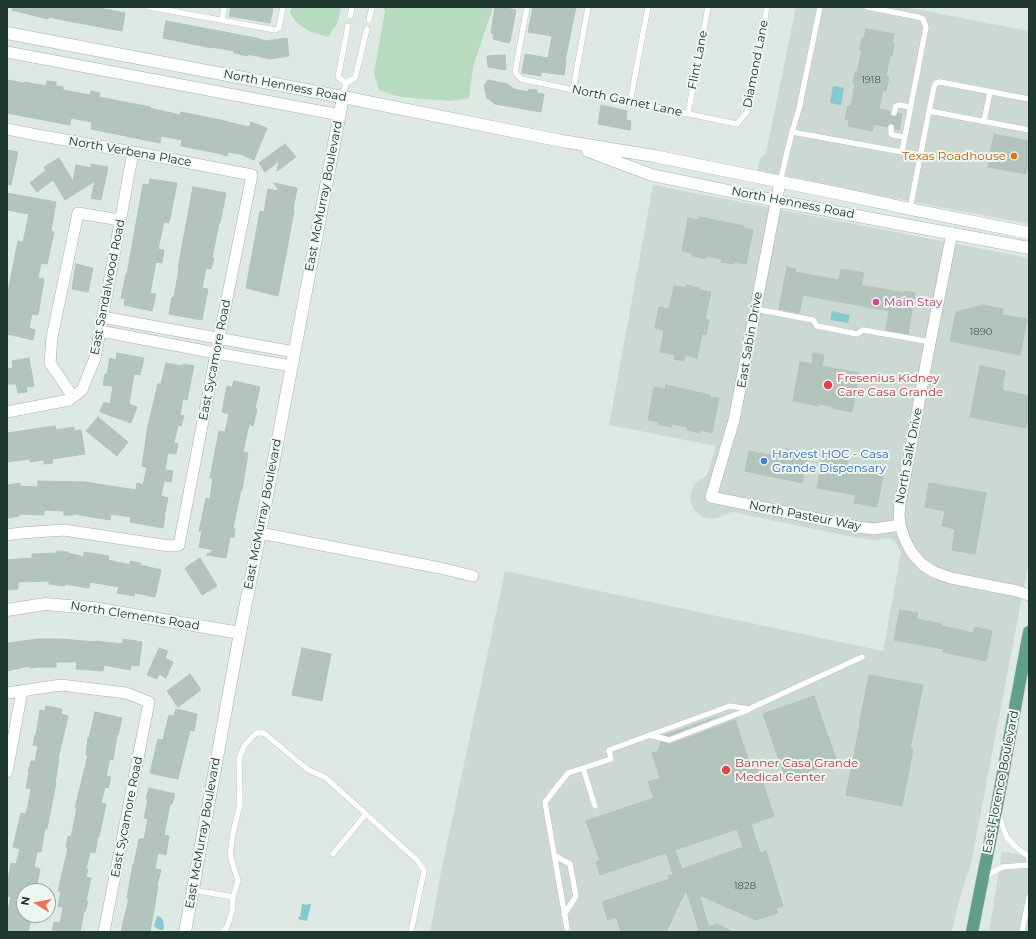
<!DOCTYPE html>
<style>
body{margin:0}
#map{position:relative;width:1036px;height:939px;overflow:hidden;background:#dee9e3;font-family:Montserrat,sans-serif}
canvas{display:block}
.frame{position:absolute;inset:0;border:8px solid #203930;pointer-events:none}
.north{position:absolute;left:16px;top:883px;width:40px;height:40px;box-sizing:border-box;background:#eef6f2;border:1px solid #9caaa4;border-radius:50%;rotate:281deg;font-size:11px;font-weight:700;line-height:16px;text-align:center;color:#203930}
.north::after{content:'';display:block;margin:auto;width:14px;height:18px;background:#f17055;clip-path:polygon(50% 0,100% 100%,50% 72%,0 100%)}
</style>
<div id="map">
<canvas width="1036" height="939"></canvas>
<div class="frame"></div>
<div class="north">N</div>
</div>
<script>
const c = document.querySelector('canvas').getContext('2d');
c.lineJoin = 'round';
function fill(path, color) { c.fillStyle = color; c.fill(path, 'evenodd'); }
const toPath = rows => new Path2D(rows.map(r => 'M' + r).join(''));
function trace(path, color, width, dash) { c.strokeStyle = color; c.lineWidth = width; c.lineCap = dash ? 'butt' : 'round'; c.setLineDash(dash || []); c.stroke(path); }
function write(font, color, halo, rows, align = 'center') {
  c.font = font + ' Montserrat,sans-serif'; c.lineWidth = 4; c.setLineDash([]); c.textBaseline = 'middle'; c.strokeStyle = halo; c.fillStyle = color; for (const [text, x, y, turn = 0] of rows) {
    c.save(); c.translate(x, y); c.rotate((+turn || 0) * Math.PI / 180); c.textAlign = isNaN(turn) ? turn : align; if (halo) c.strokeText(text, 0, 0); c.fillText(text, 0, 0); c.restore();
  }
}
fill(toPath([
 [796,7,905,7,1029,31,1029,224,757,172,760,159,766,153],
 [653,185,1029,258,1029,560,971,864,958,904,952,932,430,932,441,872,505,571,883,651,901,553,895,541,889,538,874,540,857,538,733,512,729,513,719,518,713,519,702,517,694,510,692,506,690,499,691,492,693,487,696,482,706,476,708,473,716,446,609,425],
 [1002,851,1029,857,1029,932,989,932]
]), '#ccd9d2');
fill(toPath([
 [291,7,341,7,338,22,328,37,309,31,297,23,290,13],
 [383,7,493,7,473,67,469,98,451,101,401,97,379,90,374,73,385,11]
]), '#b6dbbe');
fill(toPath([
 [833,86,844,88,841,105,830,103],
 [832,311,850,315,848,323,830,320],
 [302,904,308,905,308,904,311,904,307,921,298,919,298,917,300,917],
 [157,916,160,917,163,920,164,927,163,930,160,930,155,927,154,926]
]), '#85c9cf');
const building = toPath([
 [13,7,94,7,125,13,122,31,68,21,49,17,48,19,12,10,13,7],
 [231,7,261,7,273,9,270,23,229,16,231,7],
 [495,7,502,7,516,10,510,42,509,42,508,43,493,39,494,34,491,33,495,7],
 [533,7,576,7,565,61,566,61,564,75,541,72,541,76,522,73,525,54,548,58,552,36,528,32,533,7],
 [166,21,256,38,266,41,287,38,289,56,270,59,248,54,248,56,234,53,234,51,212,47,212,48,163,38,166,21],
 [866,29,894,34,892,42,894,43,892,56,890,55,886,76,889,77,886,91,883,90,879,109,890,111,890,114,893,117,897,116,898,113,902,114,899,130,895,129,894,125,891,123,889,124,887,127,874,124,872,131,848,126,849,120,845,119,848,106,851,107,855,83,853,83,855,72,857,72,862,51,860,50,862,38,864,39,866,29],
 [505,55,506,70,488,67,487,56,505,55],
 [7,80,24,83,25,82,46,86,47,81,56,82,56,86,63,87,63,90,90,95,91,91,100,93,99,97,151,107,150,108,180,115,181,112,220,120,249,127,251,122,267,128,254,160,240,154,228,152,227,156,217,153,181,146,182,140,161,136,160,143,91,129,92,122,71,118,70,125,7,113,7,80],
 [488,80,507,84,514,89,528,92,529,89,537,90,537,93,544,94,541,112,495,104,487,98,484,86,488,80],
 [601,105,627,111,626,120,631,121,630,130,598,124,601,105],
 [994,134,1029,141,1029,156,1026,174,988,167,994,134],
 [285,144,296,157,277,171,279,161,265,172,259,163,285,144],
 [7,150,18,152,11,185,7,184,7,150],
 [59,158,73,181,76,165,91,168,91,164,108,167,101,200,91,198,95,181,65,200,53,180,37,192,30,183,46,170,44,167,59,158],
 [150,179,177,183,169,223,164,222,158,249,164,250,162,263,156,262,150,293,156,294,152,311,124,305,125,299,121,298,126,274,127,274,143,184,149,185,150,179],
 [274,183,297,188,293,210,294,210,290,233,278,296,246,288,260,211,264,212,268,189,279,191,274,183],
 [193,187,226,193,220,223,219,223,212,258,214,258,211,269,206,268,202,288,208,289,202,320,169,314,172,297,174,297,179,269,178,268,193,187],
 [7,193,56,202,51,231,54,232,47,264,41,263,38,278,44,279,38,315,32,314,29,328,35,330,33,340,7,334,7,292,8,292,18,241,23,242,29,214,7,210,7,193],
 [700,217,744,226,744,228,753,230,746,264,734,262,734,264,721,262,722,259,706,256,705,259,692,256,692,253,682,251,688,218,699,220,700,217],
 [76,264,93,268,88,292,72,289,76,264],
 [787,267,796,269,795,272,839,280,841,269,864,273,861,285,904,293,905,291,915,293,908,334,886,330,889,311,803,295,799,313,779,309,787,267],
 [687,285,699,288,699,290,711,292,705,319,709,320,706,335,702,334,697,358,686,355,684,361,674,359,675,355,660,352,664,330,655,328,659,307,669,309,674,286,687,288,687,285],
 [983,305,1003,309,1002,315,1027,319,1020,355,950,341,956,312,983,305],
 [117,353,144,358,140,375,134,374,129,404,137,407,131,423,100,412,104,402,110,404,113,386,103,385,105,374,107,374,110,358,116,360,117,353],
 [813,353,824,355,822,366,859,373,852,412,832,408,833,406,819,404,818,406,793,401,800,362,812,364,813,353],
 [29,358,34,386,26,387,27,392,18,393,16,384,7,384,7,369,13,368,12,361,29,358],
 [166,363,182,366,183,364,194,366,187,400,183,399,180,415,184,416,181,426,178,425,174,443,178,444,176,454,168,453,165,470,173,471,171,482,164,481,161,496,168,498,164,517,165,517,163,528,130,522,131,517,111,514,110,520,74,514,74,515,64,515,64,511,48,510,44,511,44,515,19,514,19,516,9,518,7,509,7,485,20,483,20,486,38,487,38,481,85,482,136,490,137,483,143,485,147,467,142,466,148,425,158,384,161,384,166,363],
 [980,366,1005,371,1002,390,1029,396,1029,415,1026,428,970,417,980,366],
 [234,381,260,387,255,408,257,409,253,426,249,424,243,452,248,453,242,490,241,490,233,528,235,529,234,537,230,537,226,558,206,555,214,550,199,547,202,531,199,531,206,498,210,499,213,478,210,478,219,431,225,432,229,414,222,412,227,386,232,387,234,381],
 [666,385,710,395,710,397,719,398,712,433,701,430,700,433,687,430,688,427,672,424,671,427,658,424,659,422,648,420,654,387,665,389,666,385],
 [98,417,128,442,117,456,86,431,98,417],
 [55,426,56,430,74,427,74,431,81,430,85,454,52,459,53,463,44,464,44,460,30,462,30,459,7,462,7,433,55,426],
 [786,449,808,453,802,483,745,471,749,451,784,458,786,449],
 [823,456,848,461,846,469,883,476,877,507,854,503,856,495,817,488,823,456],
 [929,483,986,493,975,554,952,550,955,529,942,526,945,511,925,507,929,483],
 [57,551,68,552,68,553,84,557,84,552,109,556,108,560,130,565,130,561,141,563,140,565,161,570,155,597,135,593,134,596,117,593,119,587,90,582,89,588,65,584,65,586,49,584,49,581,18,582,18,589,7,590,7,560,32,558,32,554,57,553,57,551],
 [200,558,217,586,202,595,185,568,200,558],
 [900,610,918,613,917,619,942,624,942,626,973,633,975,627,992,631,986,661,943,652,944,649,894,640,900,610],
 [38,639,61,639,96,642,96,641,123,644,123,639,142,642,139,666,131,665,130,670,104,665,103,671,76,669,77,662,56,662,56,667,39,667,30,668,29,666,7,671,7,643,38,639],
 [159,648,168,651,165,658,173,662,166,678,159,674,157,679,147,675,159,648],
 [302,648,331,654,322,701,292,695,302,648],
 [190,674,201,690,178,707,167,691,190,674],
 [869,675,923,685,910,749,913,749,902,806,846,795,860,725,859,725,869,675],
 [814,696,837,762,786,780,763,714,814,696],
 [46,706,62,709,61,714,68,716,58,759,59,759,55,783,56,783,47,829,45,828,41,852,37,852,34,867,40,869,36,891,24,891,24,918,31,920,28,932,7,932,7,914,11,897,7,896,7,887,11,863,16,864,20,849,13,847,21,813,26,814,28,805,31,789,26,788,29,773,28,772,31,761,35,761,38,746,33,745,35,735,36,735,40,710,45,711,46,706],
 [176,709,197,714,194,731,190,730,178,779,150,773,158,739,163,740,169,715,174,716,176,709],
 [95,712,122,718,118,735,117,735,113,760,110,759,106,776,111,777,108,788,105,787,101,803,106,804,99,837,98,836,95,853,90,852,86,869,88,869,86,877,91,878,86,901,88,901,85,912,84,911,80,932,52,932,54,922,60,923,63,907,58,906,61,891,58,891,68,848,66,847,68,836,71,837,77,808,75,808,88,755,86,755,88,738,89,738,95,712],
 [717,717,669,736,665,735,717,717],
 [735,720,750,765,756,762,774,816,751,824,760,853,766,851,783,906,776,908,778,913,756,920,699,895,709,927,717,924,733,932,698,932,698,930,699,930,686,890,666,932,621,932,616,917,608,920,602,902,669,879,668,876,673,874,666,853,600,875,596,862,600,860,586,821,654,798,648,782,660,778,652,753,658,751,661,742,671,744,735,720],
 [737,829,743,847,682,869,675,850,737,829],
 [149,788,175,794,172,804,170,804,164,835,169,836,166,855,158,853,155,869,161,870,157,885,158,885,154,910,150,932,121,932,129,898,127,898,131,875,133,864,134,864,139,839,144,839,148,819,144,818,148,799,146,799,149,788]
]);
fill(building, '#b3c4bc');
trace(building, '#b1c3ba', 1);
const service = toPath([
 [149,7,275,30,279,28,283,7],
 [527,7,515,72,521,79,737,124,747,112,767,7],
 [867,7,918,17,923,19,926,27,902,152,921,155],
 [350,16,352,7],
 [369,20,372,7],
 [222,21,224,7],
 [346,83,338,77,348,26],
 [573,90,588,7],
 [343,97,346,83,355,78,367,29],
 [630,102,648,7],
 [929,111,934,87,936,83,940,82,1029,99],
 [894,113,896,106,899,105,910,107],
 [688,114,708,7],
 [984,121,990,92],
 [891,127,891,134,893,135,904,137],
 [792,132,902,152],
 [780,182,792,132,799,109,820,7],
 [910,209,929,111,1029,130],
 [755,309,813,320,817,326,857,334,863,330,931,342],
 [649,735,669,740,748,710],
 [583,768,595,806],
 [998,814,1007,838,1017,848,1028,856,1029,860],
 [333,854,366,814],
 [555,856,570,864,576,896,564,915],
 [984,877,1002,867,1029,865],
 [193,890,233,897],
 [567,928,545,802,568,773,611,759,609,750,730,706,749,709,862,657],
 [223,932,227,927,232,912,233,897,238,881,230,855,233,833,240,805,239,759,244,746,256,733,264,733,307,769,326,778,418,861,424,871,411,932],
 [1022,932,1029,897]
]);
const minor = toPath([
 [7,52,340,115],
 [7,129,37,135,133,152,252,175,219,338,179,545,169,546,64,530,21,533,7,535],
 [780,182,734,420,711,497,858,527,874,529,900,525],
 [952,233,928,353,909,457,900,503,899,515,900,525,905,540,912,553,923,565,934,572,951,578,1017,591,1029,595],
 [102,317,294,352],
 [100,331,216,353,291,366],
 [73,397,50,363,52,337,78,213,120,220],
 [7,412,69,400,82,390,95,358,133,152],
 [260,533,440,568,473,576],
 [7,693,61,685,126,693,149,702,104,932],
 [7,772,22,691]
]);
const tertiary = toPath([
 [7,33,343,97,562,141,654,156,846,195,910,209,1029,233],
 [588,151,652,175,777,201,1029,248],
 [7,610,45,604,93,608,240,633],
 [185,932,240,633,260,533,343,97]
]);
const primary = toPath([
 [972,932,996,811,1029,632]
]);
trace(service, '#a1b1aa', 6);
trace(minor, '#a1b1aa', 12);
trace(tertiary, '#a1b1aa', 13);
trace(primary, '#bcc4c1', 13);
trace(service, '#fff', 5.5);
trace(minor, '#fff', 11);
trace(tertiary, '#fff', 12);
trace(primary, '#629f8b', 12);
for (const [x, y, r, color] of [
 [1014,156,4,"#e8710a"],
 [876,302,4,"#d1479c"],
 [828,385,5,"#e0444e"],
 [764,461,4,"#3f7fe0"],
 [726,770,5,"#e0444e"]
]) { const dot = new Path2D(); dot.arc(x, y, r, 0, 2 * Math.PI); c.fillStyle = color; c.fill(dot); trace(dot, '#eef6f2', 1.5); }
write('10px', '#455c53', null, [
 ["1918",871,80],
 ["1890",981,332],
 ["1828",745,886]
]);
write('12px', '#203930', '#eef6f2', [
 ["Flint Lane",698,60,-79],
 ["Diamond Lane",756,64,-79],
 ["North Henness Road",285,86,11],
 ["North Garnet Lane",627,101,12],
 ["North Verbena Place",130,152,10],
 ["East McMurray Boulevard",324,196,-79],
 ["North Henness Road",793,203,11],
 ["East Sandalwood Road",108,287,-79],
 ["East Sabin Drive",750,340,-80],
 ["East Sycamore Road",215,360,-79],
 ["North Salk Drive",909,456,-79],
 ["East McMurray Boulevard",263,514,-79],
 ["North Pasteur Way",805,516,11],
 ["North Clements Road",135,616,9],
 ["East Florence Boulevard",1001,782,-79],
 ["East Sycamore Road",127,817,-79],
 ["East McMurray Boulevard",203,833,-80]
]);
write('12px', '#c56008', '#eef6f2', [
 ["Texas Roadhouse",1006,156]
], 'right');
write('12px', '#b23c85', '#eef6f2', [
 ["Main Stay",884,302]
], 'left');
write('12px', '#be3a42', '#eef6f2', [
 ["Fresenius Kidney",837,378],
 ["Care Casa Grande",837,392],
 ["Banner Casa Grande",735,763],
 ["Medical Center",735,777]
], 'left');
write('12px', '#366cbe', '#eef6f2', [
 ["Harvest HOC - Casa",772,454],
 ["Grande Dispensary",772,468]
], 'left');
</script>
